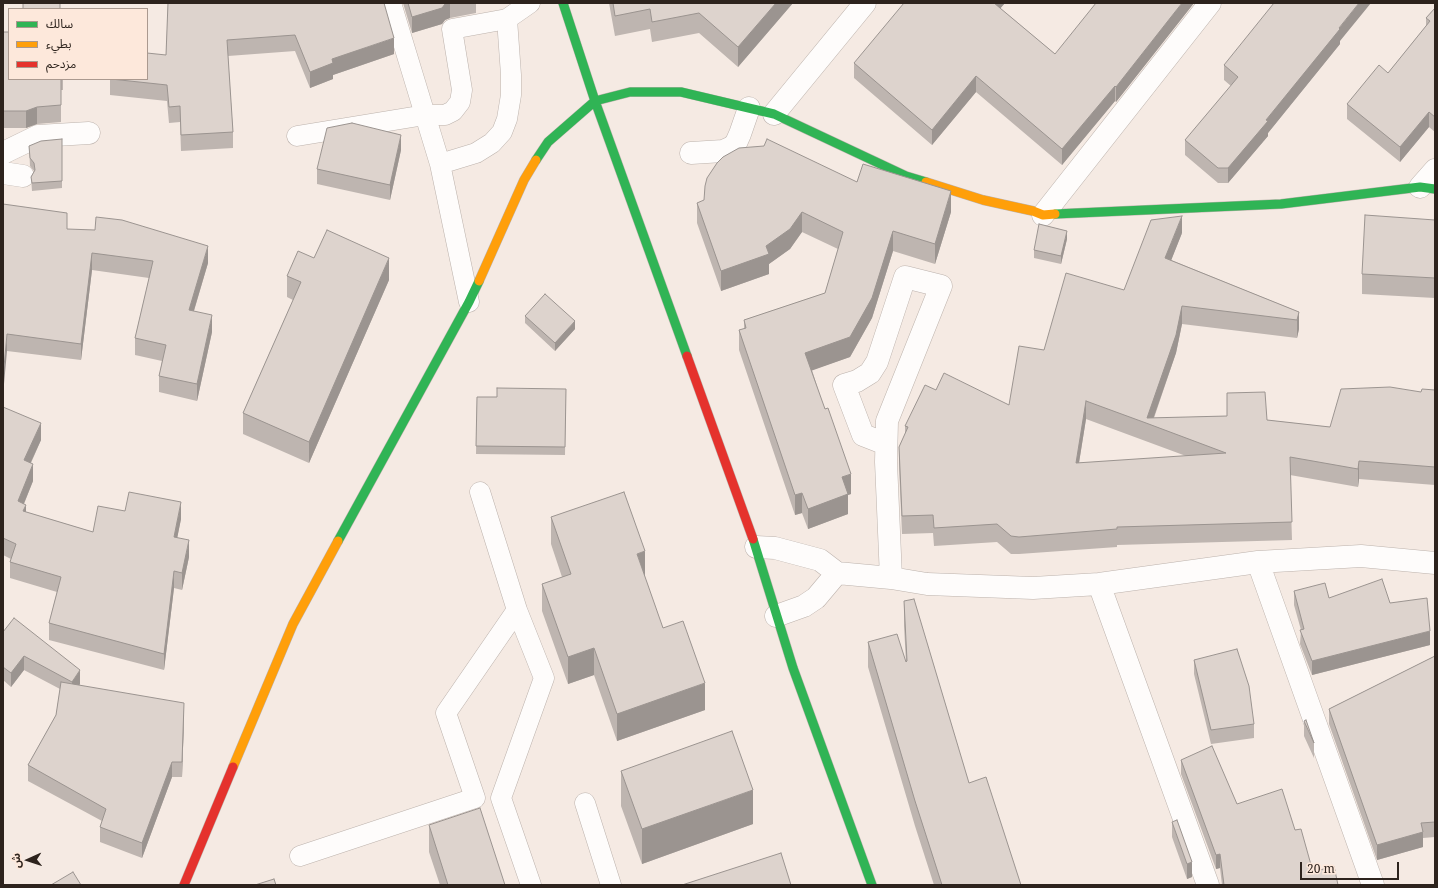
<!DOCTYPE html>
<meta charset="utf-8">
<style>
body{margin:0}
#map{position:relative;width:1438px;height:888px;overflow:hidden;background:#f5eae3;font-family:"Noto Serif","Noto Sans Arabic",serif}
canvas{display:block}
.frame{position:absolute;inset:0;border:4px solid #2d231d;pointer-events:none}
.legend{position:absolute;left:8px;top:8px;width:140px;height:72px;box-sizing:border-box;background:#fde8db;border:1px solid #aa998f;margin:0;padding:5px 7px;list-style:none;font-size:12px;color:#2d231d}
.legend li{display:flex;align-items:center;gap:8px;height:20px}
.legend b{width:20px;border:1px solid #aa998f}
.north{position:absolute;left:8px;top:840px;width:40px;height:40px;-webkit-text-stroke:3px #fde8db;paint-order:stroke;rotate:267deg;font-size:11px;font-weight:700;line-height:16px;text-align:center;color:#2d231d}
.north::after{content:'';display:block;margin:auto;width:14px;height:18px;background:#2d231d;clip-path:polygon(50% 0,100% 100%,50% 72%,0 100%)}
.scale{position:absolute;left:1300px;top:862px;width:99px;height:18px;box-sizing:border-box;border:2px solid #2d231d;border-top:0;padding-left:5px;font-size:12px;line-height:14px;white-space:nowrap;color:#2d231d;-webkit-text-stroke:3px #fde8db;paint-order:stroke}
</style>
<div id="map">
<canvas width="1438" height="888"></canvas>
<div class="frame"></div>
<ul class="legend">
<li><b style="height:5px;background:#30b455"></b>سالك</li>
<li><b style="height:5px;background:#ff9f0a"></b>بطيء</li>
<li><b style="height:5px;background:#e5322d"></b>مزدحم</li>
</ul>
<div class="north">ش</div>
<div class="scale">20 m</div>
</div>
<script>
const c = document.querySelector('canvas').getContext('2d');
c.lineJoin = 'round';
const toPath = rows => new Path2D(rows.map(r => 'M' + r).join(''));
function trace(path, color, width, dash) { c.strokeStyle = color; c.lineWidth = width; c.lineCap = dash ? 'butt' : 'round'; c.setLineDash(dash || []); c.stroke(path); }
function fill(path, color) { c.fillStyle = color; c.fill(path, 'evenodd'); }
const lane = toPath([
 [391,3,440,164,476,153,492,143,502,132,507,119,511,95,511,75,507,19],
 [297,136,425,115,445,115,453,111,460,102,462,90,452,29,507,19,530,3],
 [440,164,469,302],
 [480,492,517,610],
 [585,803,611,885],
 [300,856,475,798,446,713,517,610,544,678,501,798,531,885]
]);
const street = toPath([
 [774,114,865,3],
 [3,153,38,136,89,133],
 [691,153,723,151,732,147,736,143,740,134,749,108],
 [3,173,23,176],
 [1420,187,1435,170],
 [1043,215,1210,3],
 [886,444,863,435,844,385,857,381,870,373,877,362,905,277,941,286,887,421,886,462,891,578],
 [756,547,775,548,820,560,837,573,891,578,927,584,1033,588,1099,584,1258,562,1361,556,1435,563],
 [1258,562,1373,885],
 [1099,584,1208,885],
 [776,616,804,606,816,598,837,573]
]);
const fast = toPath([
 [563,3,595,101,687,356],
 [536,160,548,142,595,101,630,92,681,92,774,114,906,176,926,182],
 [1055,214,1281,204,1420,187,1435,189],
 [753,539,793,668,872,885],
 [338,541,469,302,479,281]
]);
const slow = toPath([
 [926,182,983,200,1033,211,1043,215,1055,214],
 [479,281,524,180,536,160],
 [233,767,293,624,338,541]
]);
const jam = toPath([
 [687,356,753,539],
 [184,885,233,767]
]);
trace(lane, '#bcb2ac', 21);
trace(street, '#bcb2ac', 23);
trace(fast, '#bcb2ac', 10);
trace(slow, '#bcb2ac', 10);
trace(jam, '#bcb2ac', 10);
trace(lane, '#fefcfb', 20);
trace(street, '#fefcfb', 22);
trace(fast, '#30b455', 9);
trace(slow, '#ff9f0a', 9);
trace(jam, '#e5322d', 9);
fill(toPath([
 [168,3,394,54,333,75,333,79,310,88,295,51,228,56,233,132,233,148,181,151,180,122,169,123,167,101,110,95,110,79,166,55],
 [403,3,476,3,476,13,450,18,445,20,442,24,412,33],
 [609,3,793,3,738,67,699,33,652,42,650,29,615,36],
 [1005,3,1000,8,1055,54,1194,3,1116,102,1115,101,1062,165,976,92,932,145,854,78,854,63],
 [1435,8,1435,132,1429,127,1400,162,1347,119,1347,104,1388,73,1426,26,1426,18],
 [3,32,9,79,63,79,63,90,61,90,61,122,37,124,26,128,3,128],
 [1340,41,1340,44,1268,133,1268,136,1228,183,1218,183,1185,155,1185,140,1231,86,1224,80,1224,65],
 [62,139,62,188,32,191,31,177,34,171,30,166,29,146],
 [401,150,390,200,317,184,317,169],
 [857,182,951,212,935,264,893,251,872,318,850,357,812,370,851,494,848,495,848,514,808,529,802,513,795,515,739,350,739,330,744,329,744,320,825,293,838,249,802,232,790,249,769,264,769,274,721,291,697,223,697,203],
 [3,204,67,229,208,263,194,311,212,332,197,401,159,392,159,376,162,361,135,355,135,338,149,278,92,270,81,360,7,351],
 [1435,220,1435,298,1362,294,1362,274],
 [1182,233,1171,260,1299,312,1299,329,1297,338,1182,324,1176,353,1154,418,1227,416,1227,393,1267,420,1330,427,1421,392,1435,390,1435,485,1359,479,1358,487,1290,475,1292,540,1117,545,1117,547,1019,554,1011,554,997,542,934,546,933,533,902,534,899,465,899,447,905,434,905,426,936,390,1009,405,1044,350,1124,290],
 [1086,419,1186,456,1079,463],
 [1067,239,1061,264,1034,258,1034,250],
 [314,258,389,280,309,463,243,434,243,413,293,300,287,297,287,276],
 [525,316,575,329,555,351,525,323],
 [566,389,565,455,476,454,477,397,497,397],
 [3,407,41,440,31,463,33,481,24,504,26,512,93,532,125,511,181,519,177,538,189,557,182,590,174,588,164,670,49,640,49,623,57,592,10,578,10,562,11,559,3,555],
 [551,517,663,628,705,710,617,741,594,675,568,684,542,611,542,584,562,577,551,544],
 [1294,591,1329,598,1390,603,1430,645,1312,675,1300,644,1301,630,1294,605],
 [904,601,969,783,1021,885,934,885,915,826,868,667,868,642,906,662,904,626],
 [3,632,80,684,79,685,184,719,182,777,172,777,142,858,100,842,100,827,102,821,28,781,28,765,56,715,60,689,24,670,11,687,3,680],
 [1435,656,1435,837,1423,838,1423,847,1377,860,1329,724,1329,709],
 [1194,660,1254,724,1254,738,1211,744,1194,674],
 [1304,721,1314,743,1314,758,1304,736],
 [1181,760,1237,804,1295,830,1313,872,1338,885,1222,885,1220,868,1216,869,1181,774],
 [621,771,753,824,642,864,621,806],
 [1172,822,1192,877,1187,879,1172,837],
 [429,825,505,885,440,885,429,852]
]), '#beb5b0');
fill(toPath([
 [447,3,450,3,450,18,445,20,442,24,412,33,412,17],
 [776,3,793,3,738,67,738,47],
 [993,3,1005,3,993,17],
 [1182,3,1194,3,1116,102,1116,87],
 [1359,3,1371,3,1340,41,1340,44,1268,133,1268,136,1228,183,1228,168],
 [394,38,394,54,333,75,333,79,310,88,310,72,332,59],
 [976,76,976,92,932,145,932,130],
 [1115,86,1115,101,1062,165,1062,149],
 [37,107,37,124,26,128,26,111],
 [1429,112,1429,127,1400,162,1400,147],
 [401,135,401,150,390,200,390,185],
 [951,191,951,212,935,264,935,244],
 [802,212,802,232,790,249,769,264,769,274,721,291,721,271,766,246],
 [1182,216,1182,233,1165,276,1165,258],
 [893,231,893,251,872,318,850,357,805,373,805,353],
 [1067,231,1067,239,1061,264,1061,256],
 [208,246,208,263,189,327,189,310],
 [92,253,92,270,81,360,81,344],
 [389,258,389,280,309,463,309,442],
 [1182,306,1182,324,1176,353,1151,425,1147,418],
 [1299,312,1299,329,1297,338,1297,320],
 [212,315,212,332,197,401,197,384],
 [575,321,575,329,555,351,555,343],
 [7,334,7,351,3,395,3,378],
 [1086,401,1086,419,1076,481,1076,463],
 [41,423,41,440,24,477,24,460],
 [1359,461,1359,479,1358,487,1358,469],
 [33,464,33,481,18,518,18,501],
 [851,474,851,494,848,495,848,514,808,529,808,509,842,477],
 [802,493,802,513,795,515,795,495],
 [181,502,181,519,174,554,174,537],
 [26,505,26,522,23,511],
 [189,540,189,557,182,590,182,573],
 [645,551,645,578,637,554],
 [174,571,174,588,164,670,164,654],
 [1430,631,1430,645,1312,675,1312,661],
 [594,648,594,675,568,684,568,657],
 [24,656,24,670,11,687,11,673],
 [80,670,80,684,72,696,72,682],
 [705,683,705,710,617,741,617,714],
 [184,703,184,719,182,777,182,762],
 [172,762,172,777,142,858,142,843],
 [753,790,753,824,642,864,642,829],
 [1423,832,1423,847,1377,860,1377,845],
 [1220,854,1220,868,1216,869,1216,855],
 [1192,862,1192,877,1187,879,1187,864]
]), '#9b9490');
const building = toPath([
 [23,3,60,3,60,9,23,9,23,3],
 [168,3,384,3,394,38,332,59,333,63,310,72,295,35,227,40,233,132,181,135,180,106,169,107,167,85,111,79,147,79,147,53,166,55,168,3],
 [408,3,447,3,445,4,442,8,412,17,408,3],
 [613,3,776,3,738,47,699,13,652,22,650,9,615,16,613,3],
 [904,3,994,3,1055,54,1096,3,1182,3,1116,87,1115,86,1062,149,976,76,932,130,854,63,904,3],
 [1274,3,1359,3,1339,28,1340,29,1266,120,1268,121,1228,168,1218,168,1185,140,1238,77,1224,65,1274,3],
 [1435,8,1435,117,1429,112,1400,147,1347,104,1379,65,1388,73,1430,21,1426,18,1435,8],
 [3,32,9,32,9,79,61,79,61,105,37,107,26,111,3,111,3,32],
 [352,123,401,135,390,185,317,169,327,128,352,123],
 [62,139,62,181,32,183,31,177,35,170,34,163,30,158,29,146,41,141,62,139],
 [767,139,857,182,863,164,951,191,935,244,893,231,872,298,850,337,805,353,825,409,828,408,851,474,842,477,848,494,808,509,802,493,795,495,739,330,746,328,744,320,825,293,843,232,802,212,790,229,766,246,769,254,721,271,697,203,704,200,705,186,707,178,717,163,723,157,739,148,764,146,767,139],
 [3,204,67,213,67,229,95,230,96,217,122,220,208,246,189,310,212,315,197,384,159,376,166,345,135,338,153,261,92,253,81,344,7,334,3,378,3,204],
 [1365,215,1435,220,1435,278,1362,274,1365,215],
 [1182,216,1165,258,1299,312,1297,320,1182,306,1176,335,1147,418,1227,416,1227,393,1265,392,1267,420,1330,427,1341,389,1390,387,1421,392,1422,389,1435,390,1435,467,1359,461,1358,469,1290,457,1292,522,1117,527,1117,529,1019,537,1011,536,997,524,934,528,933,515,902,516,899,447,908,427,905,426,925,385,936,390,944,373,1009,405,1019,346,1044,350,1066,273,1124,290,1151,220,1182,216],
 [1086,401,1146,423,1226,453,1076,463,1086,401],
 [1039,224,1067,231,1061,256,1034,250,1039,224],
 [327,230,389,258,309,442,243,413,301,282,287,276,298,251,314,258,327,230],
 [545,294,575,321,555,343,525,316,545,294],
 [497,388,566,389,565,447,476,446,477,397,497,397,497,388],
 [3,407,41,423,24,460,33,464,18,501,26,505,23,511,93,532,98,506,125,511,129,492,181,502,174,537,189,540,182,573,174,571,164,654,49,623,61,577,10,562,16,544,3,538,3,407],
 [624,492,645,551,637,554,663,628,683,621,705,683,617,714,594,648,568,657,542,584,571,574,551,517,624,492],
 [1382,579,1390,603,1427,598,1430,631,1312,661,1300,630,1304,629,1294,591,1325,583,1329,598,1382,579],
 [914,599,969,783,986,777,1021,885,942,885,915,801,868,642,897,634,906,662,907,661,904,601,914,599],
 [14,618,80,670,72,682,24,656,11,673,3,667,3,632,14,618],
 [1237,649,1249,686,1254,724,1211,730,1194,660,1237,649],
 [1435,656,1435,822,1421,823,1423,832,1377,845,1329,709,1435,656],
 [61,682,184,703,182,762,172,762,142,843,100,827,106,809,28,765,56,715,61,682],
 [1306,720,1314,743,1304,721,1306,720],
 [732,731,753,790,642,829,621,771,732,731],
 [1212,746,1237,804,1282,789,1295,830,1301,829,1313,872,1334,866,1338,885,1224,885,1220,854,1216,855,1181,760,1212,746],
 [480,808,505,885,448,885,429,825,480,808],
 [1177,820,1192,862,1187,864,1172,822,1177,820],
 [781,853,791,885,682,885,781,853],
 [73,872,81,885,51,885,73,872],
 [274,879,276,885,255,885,274,879]
]);
fill(building, '#ddd3cd');
trace(building, '#9b9490', 1);
</script>
